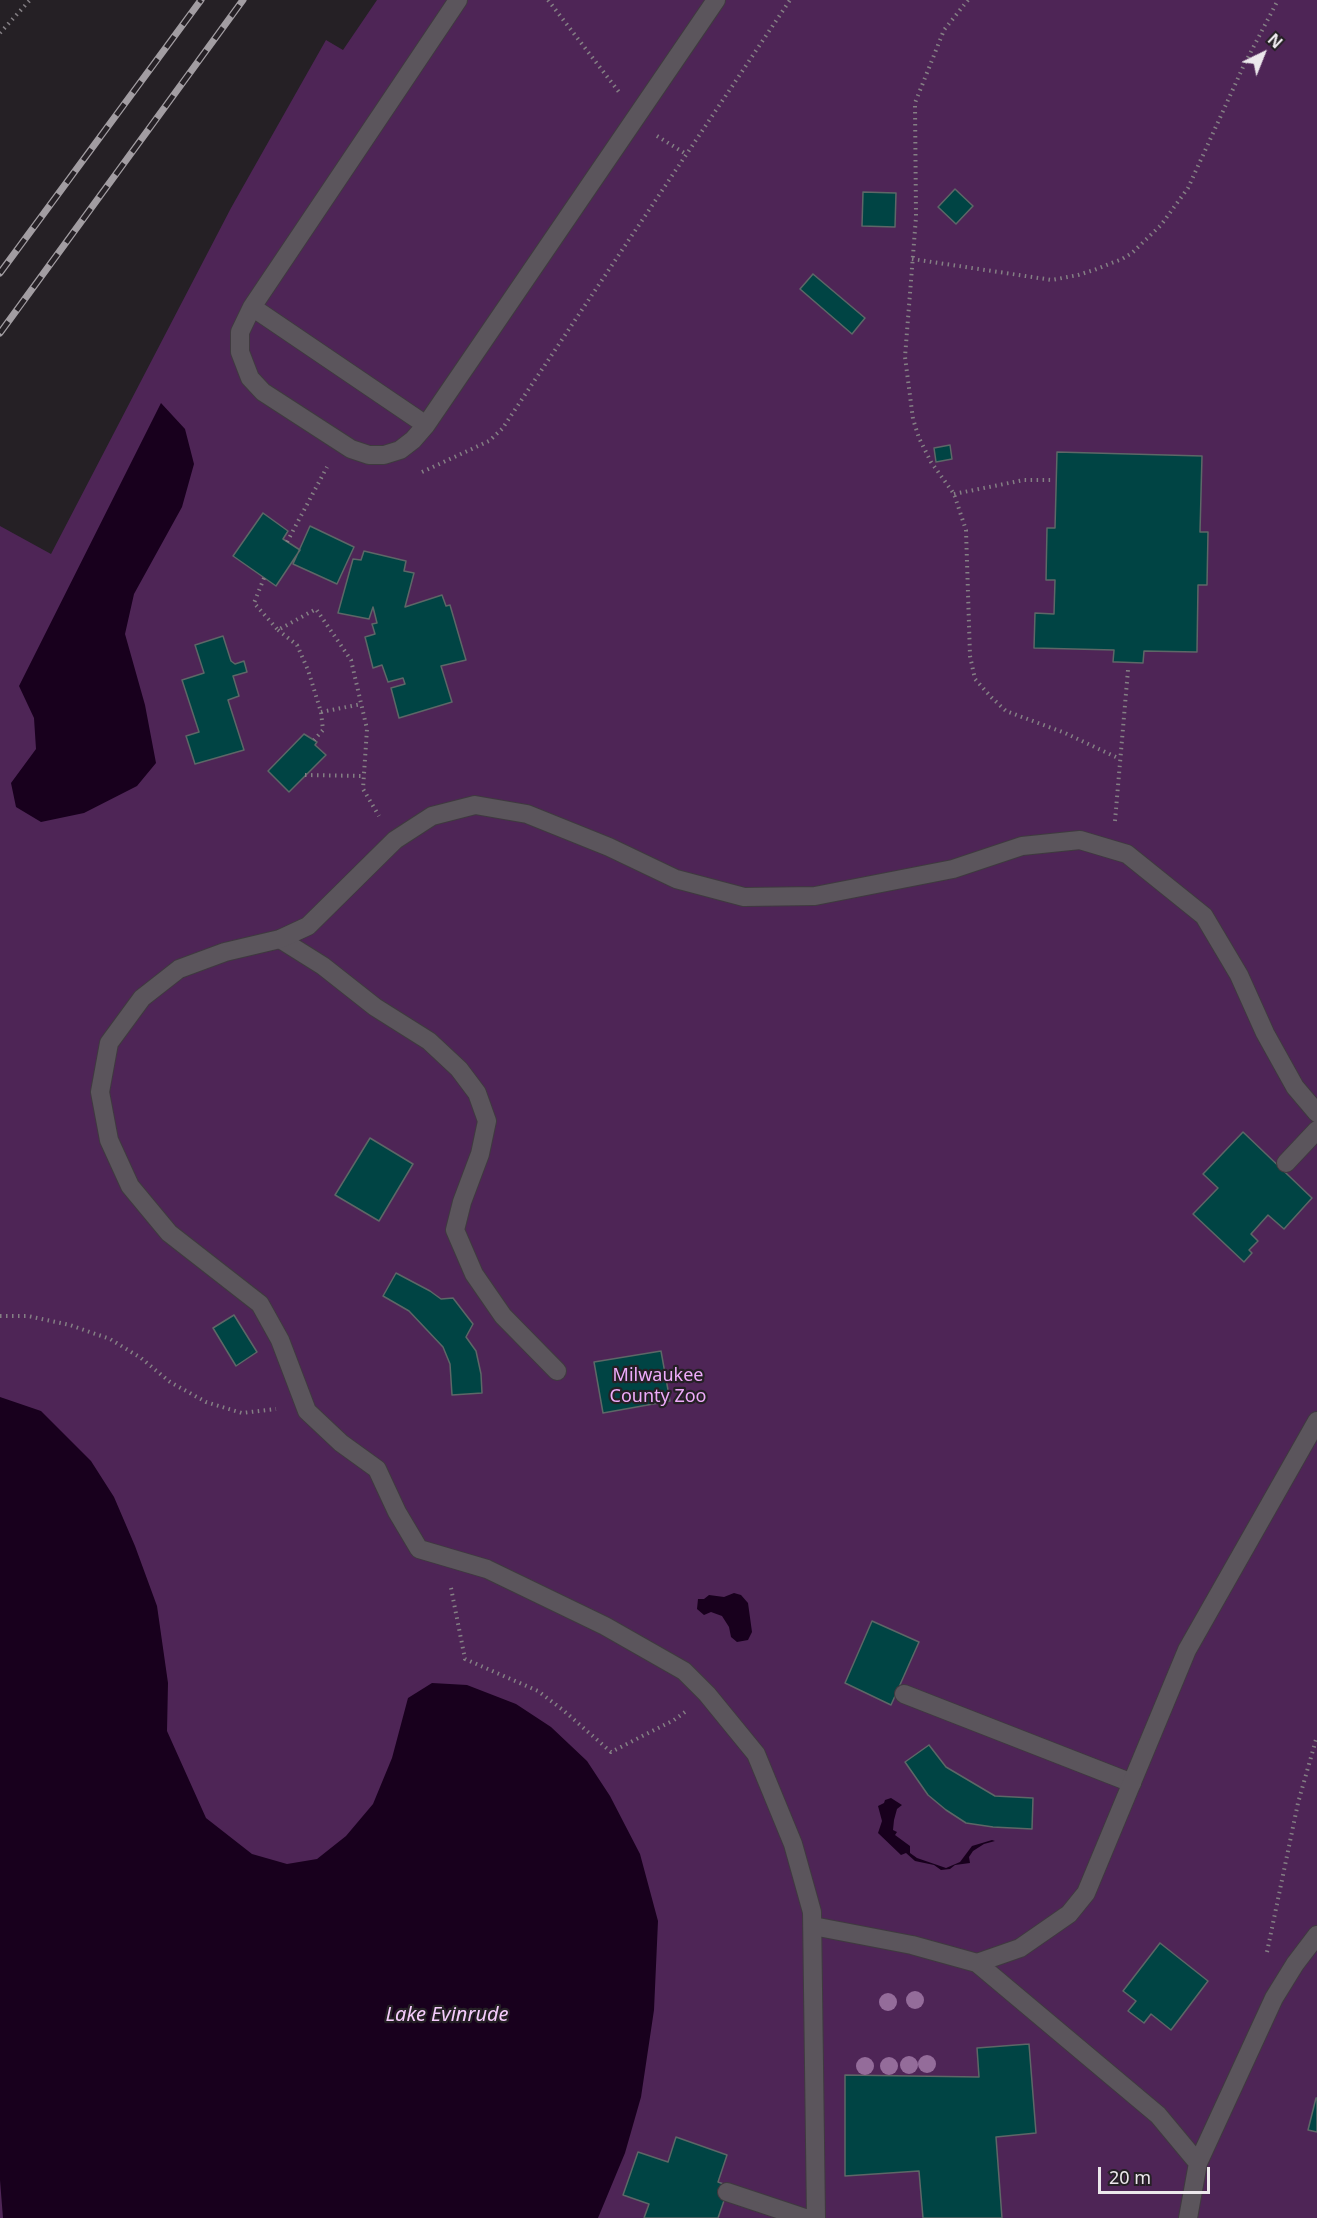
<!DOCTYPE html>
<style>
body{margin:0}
#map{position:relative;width:1317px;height:2218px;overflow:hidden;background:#252025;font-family:"Noto Sans",sans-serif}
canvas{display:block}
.north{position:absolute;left:1233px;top:24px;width:60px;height:60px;-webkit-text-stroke:4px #252025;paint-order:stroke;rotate:43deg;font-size:16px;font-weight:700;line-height:24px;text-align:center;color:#ece8ec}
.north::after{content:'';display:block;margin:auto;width:21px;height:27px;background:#ece8ec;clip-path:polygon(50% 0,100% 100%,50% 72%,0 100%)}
.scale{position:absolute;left:1098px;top:2167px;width:112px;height:27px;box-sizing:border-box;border:3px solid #ece8ec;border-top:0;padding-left:8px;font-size:18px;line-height:21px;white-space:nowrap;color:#ece8ec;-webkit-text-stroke:4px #252025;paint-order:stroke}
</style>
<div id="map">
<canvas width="1317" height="2218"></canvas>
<div class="north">N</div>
<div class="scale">20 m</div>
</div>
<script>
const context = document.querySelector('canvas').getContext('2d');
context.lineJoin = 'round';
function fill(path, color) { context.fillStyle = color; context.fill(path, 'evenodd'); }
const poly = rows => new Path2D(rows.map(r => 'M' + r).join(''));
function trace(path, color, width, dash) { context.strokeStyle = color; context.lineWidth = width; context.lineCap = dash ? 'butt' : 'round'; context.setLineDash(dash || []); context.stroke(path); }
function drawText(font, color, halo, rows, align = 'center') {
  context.font = font + ' "Noto Sans",sans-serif'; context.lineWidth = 4.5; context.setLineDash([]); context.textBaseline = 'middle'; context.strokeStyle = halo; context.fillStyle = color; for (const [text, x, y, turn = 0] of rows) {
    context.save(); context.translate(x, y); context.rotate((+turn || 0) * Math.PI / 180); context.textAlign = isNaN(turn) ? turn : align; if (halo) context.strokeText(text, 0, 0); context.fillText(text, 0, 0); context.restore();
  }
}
const green = poly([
 [377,0,1317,0,1317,2218,0,2218,0,526,51,554,231,208,326,40,343,50]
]);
const water = poly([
 [161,403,185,429,194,464,182,507,134,594,125,634,145,705,156,763,137,786,84,813,41,822,16,807,11,783,36,749,34,718,19,686],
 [0,1397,41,1411,91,1461,114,1497,135,1546,157,1606,168,1683,167,1731,206,1818,252,1854,287,1864,317,1859,346,1836,373,1804,392,1758,408,1698,432,1683,467,1685,516,1704,551,1727,587,1761,610,1796,640,1854,658,1921,654,2010,641,2097,625,2153,598,2218,3,2218,0,2180],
 [734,1593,741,1595,748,1603,752,1632,748,1640,737,1642,731,1637,729,1627,722,1616,711,1612,704,1615,697,1609,698,1599,704,1599,709,1595,724,1597],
 [891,1798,902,1805,897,1809,894,1820,893,1830,897,1832,895,1835,910,1846,910,1853,917,1858,946,1868,960,1862,972,1846,992,1840,995,1841,984,1844,973,1851,969,1857,970,1863,955,1865,950,1869,941,1870,934,1865,915,1861,906,1853,901,1855,878,1833,882,1821,878,1806,884,1803,885,1800]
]);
const building = poly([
 [955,189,973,206,956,224,938,207,955,189],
 [863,192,896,193,895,227,862,226,863,192],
 [813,274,865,318,852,334,800,289,813,274],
 [950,445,952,459,936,462,934,448,950,445],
 [1057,452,1202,456,1200,532,1208,532,1207,585,1198,585,1197,652,1144,651,1143,663,1117,662,1113,662,1114,650,1034,648,1035,613,1054,614,1055,580,1046,580,1047,528,1055,528,1057,452],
 [263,513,288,531,283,539,300,550,276,586,233,556,263,513],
 [310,526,354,547,337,584,293,564,310,526],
 [364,551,406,561,404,571,414,573,405,607,442,595,446,606,450,605,466,660,441,666,452,702,399,718,391,688,405,684,403,678,388,682,382,665,373,668,365,637,375,634,372,624,377,623,373,607,369,619,338,613,353,559,361,560,364,551],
 [223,636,231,661,235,664,244,661,247,672,233,676,239,696,228,700,244,750,195,764,186,736,199,732,182,680,204,673,195,645,223,636],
 [304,734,317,742,315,745,326,755,289,792,268,771,304,734],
 [1243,1132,1312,1198,1284,1229,1268,1215,1251,1234,1258,1241,1249,1250,1252,1253,1244,1262,1193,1214,1218,1188,1203,1174,1243,1132],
 [370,1138,413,1164,379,1221,335,1195,370,1138],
 [396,1273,430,1291,441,1299,453,1298,473,1324,466,1337,476,1351,481,1374,482,1393,452,1395,450,1364,443,1347,409,1311,383,1296,396,1273],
 [234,1315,257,1352,236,1366,213,1328,234,1315],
 [661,1351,670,1401,603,1413,594,1362,661,1351],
 [872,1621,919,1642,891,1705,845,1683,872,1621],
 [929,1745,946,1767,995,1796,1033,1798,1032,1829,993,1827,966,1823,946,1810,928,1795,905,1762,929,1745],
 [1160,1943,1208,1981,1171,2030,1151,2014,1144,2023,1128,2011,1136,2001,1123,1991,1160,1943],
 [1029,2044,1036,2133,996,2137,1002,2218,923,2218,919,2171,845,2176,845,2075,979,2077,977,2048,1029,2044],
 [1316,2098,1317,2098,1317,2132,1308,2130,1316,2098],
 [676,2137,727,2155,718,2182,729,2186,718,2218,644,2218,649,2204,623,2195,638,2152,668,2162,676,2137]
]);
const path = poly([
 [548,0,619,92],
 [968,0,944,30,915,103,916,217,905,357,913,419,919,438,931,462,954,494,966,530,970,656,975,679,992,698,1006,711,1065,733,1120,759],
 [0,33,30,0],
 [657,136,686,154],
 [912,259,1052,280,1078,275,1094,270,1122,259,1132,253,1161,225,1188,188,1244,65,1278,0],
 [422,472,489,441,502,429,790,0],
 [954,494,1024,480,1053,480],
 [287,542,327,467],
 [264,578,254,603,278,630,316,609,351,660,367,729,363,789,379,816],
 [278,630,297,645,308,670,321,712,323,730,314,740],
 [321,712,362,704],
 [305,775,364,776],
 [1115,821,1128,670],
 [0,1316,28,1316,70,1325,110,1339,141,1358,170,1382,206,1402,242,1413,276,1409],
 [451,1588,465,1659,538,1691,563,1710,611,1752,674,1720,685,1712],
 [1267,1952,1298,1803,1317,1736]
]);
const lane = poly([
 [458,0,252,307,426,425,716,0],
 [252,307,240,332,240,352,250,378,263,392,351,449,369,455,384,455,400,450,413,440,426,425],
 [280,939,323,966,375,1007,429,1041,459,1069,477,1093,487,1121,480,1154,462,1202,455,1230,474,1274,503,1316,557,1371],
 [904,1694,1132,1783]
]);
const street = poly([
 [1286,1163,1317,1130],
 [813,1926,912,1945,977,1963,1158,2115,1198,2163],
 [977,1963,1020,1948,1069,1914,1086,1893,1187,1650,1317,1421],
 [727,2192,805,2218],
 [816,2218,812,1912,793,1844,756,1754,707,1694,684,1671,605,1626,487,1569,419,1549,397,1512,377,1469,341,1443,307,1411,280,1340,260,1304,169,1233,130,1186,109,1140,100,1092,109,1043,142,998,179,969,225,952,280,939,308,926,395,840,432,816,475,805,527,814,609,847,676,879,744,897,815,896,953,869,1022,846,1080,840,1127,854,1204,916,1239,975,1265,1033,1295,1087,1317,1113],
 [1188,2218,1198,2163,1274,1998,1295,1964,1317,1935]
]);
const rail = poly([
 [0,273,201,0],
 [0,333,243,0]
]);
const trees = [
 [915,2000],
 [888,2002],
 [927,2064],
 [909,2065],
 [865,2066],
 [889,2066]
];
const parkNames = [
 ["Milwaukee",658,1376],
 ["County Zoo",658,1397]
];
const waterNames = [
 ["Lake Evinrude",447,2015]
];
fill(green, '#4e2556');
fill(water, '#18001d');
fill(building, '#044');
trace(building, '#5d6767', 1.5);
trace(lane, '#3f3a3f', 20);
trace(street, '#3f3a3f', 20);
trace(path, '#847f84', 4, [1.5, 4.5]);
trace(lane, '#5b555c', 18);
trace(street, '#5b555c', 18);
trace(rail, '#a29da2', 7);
trace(rail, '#252025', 4.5, [14]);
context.fillStyle = '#946c9a';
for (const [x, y] of trees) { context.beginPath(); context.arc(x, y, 9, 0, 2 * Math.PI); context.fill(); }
drawText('18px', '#eeabfa', '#252025', parkNames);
drawText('italic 20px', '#f6cdfd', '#252025', waterNames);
</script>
